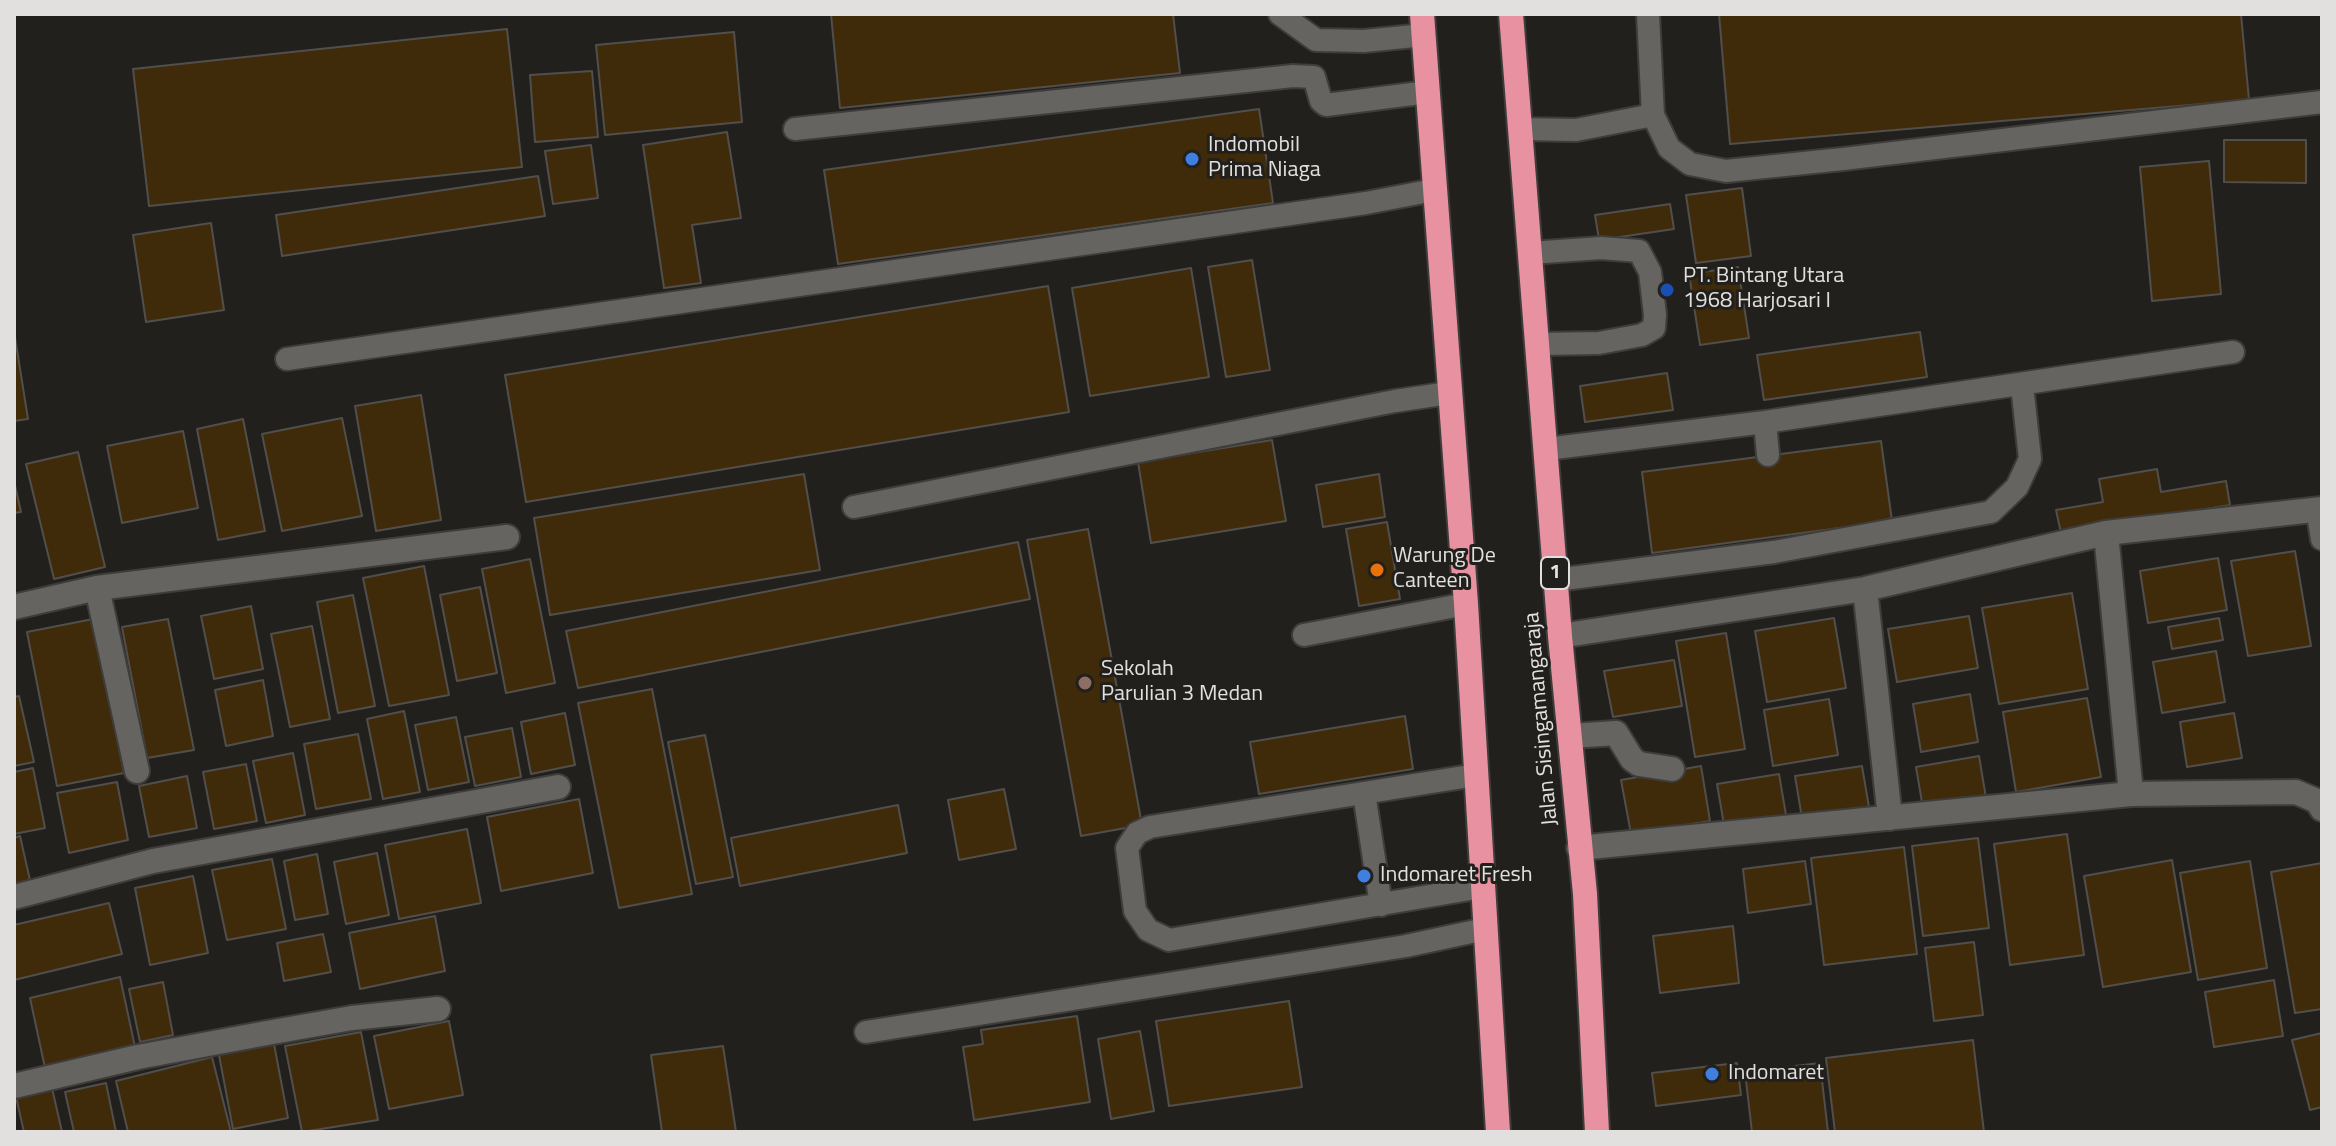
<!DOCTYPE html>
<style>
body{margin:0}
#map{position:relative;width:2336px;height:1146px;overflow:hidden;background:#22201d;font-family:"Titillium Web",sans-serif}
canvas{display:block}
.frame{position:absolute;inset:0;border:16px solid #e1e0de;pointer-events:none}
</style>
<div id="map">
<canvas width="2336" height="1146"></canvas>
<div class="frame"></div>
</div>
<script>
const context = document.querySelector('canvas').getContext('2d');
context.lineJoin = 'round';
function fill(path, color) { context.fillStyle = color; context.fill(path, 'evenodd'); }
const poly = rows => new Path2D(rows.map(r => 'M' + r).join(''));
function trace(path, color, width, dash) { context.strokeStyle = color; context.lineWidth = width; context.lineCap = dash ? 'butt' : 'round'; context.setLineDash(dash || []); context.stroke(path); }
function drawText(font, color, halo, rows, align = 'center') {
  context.font = font + ' "Titillium Web",sans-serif'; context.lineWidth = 6; context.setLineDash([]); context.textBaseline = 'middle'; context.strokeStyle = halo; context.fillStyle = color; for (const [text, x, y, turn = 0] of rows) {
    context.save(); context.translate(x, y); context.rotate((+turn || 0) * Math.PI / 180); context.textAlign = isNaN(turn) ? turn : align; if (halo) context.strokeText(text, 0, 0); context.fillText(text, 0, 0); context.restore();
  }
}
const building = poly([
 [831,14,1173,14,1180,73,840,108,831,14],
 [1719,14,2241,14,2249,100,1730,144,1719,14],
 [507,29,522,167,149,206,133,69,507,29],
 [734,32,742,122,605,135,596,45,734,32],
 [592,71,598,137,535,142,530,75,592,71],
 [1259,109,1273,203,838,264,824,170,1259,109],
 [727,132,741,218,692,225,701,283,664,288,643,145,727,132],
 [2224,140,2306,140,2306,183,2224,182,2224,140],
 [591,145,598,198,553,204,545,151,591,145],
 [2209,161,2221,294,2152,301,2140,167,2209,161],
 [538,176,545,216,282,256,276,215,538,176],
 [1742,188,1751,256,1696,263,1686,195,1742,188],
 [1670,204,1674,229,1599,240,1595,215,1670,204],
 [211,223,224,310,146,322,133,235,211,223],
 [1252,260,1270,370,1226,377,1208,267,1252,260],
 [1738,267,1749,338,1700,345,1689,274,1738,267],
 [1191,268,1209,377,1090,396,1072,288,1191,268],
 [1048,286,1069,412,526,502,505,375,1048,286],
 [14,331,28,419,14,421,14,331],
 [1920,332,1927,377,1764,400,1757,355,1920,332],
 [1667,373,1673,410,1585,422,1580,386,1667,373],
 [421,395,441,520,376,531,355,406,421,395],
 [342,418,362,516,282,531,262,434,342,418],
 [243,419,265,531,218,540,197,429,243,419],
 [183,431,198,508,122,523,107,446,183,431],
 [1272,440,1286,521,1151,543,1138,462,1272,440],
 [1881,441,1892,521,1652,553,1642,472,1881,441],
 [78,452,105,567,54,579,26,464,78,452],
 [2157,469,2161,492,2226,481,2230,505,2061,533,2056,510,2103,502,2099,479,2157,469],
 [804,474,820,570,550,615,534,518,804,474],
 [1379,474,1385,517,1323,527,1316,485,1379,474],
 [14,481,21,512,14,513,14,481],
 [1387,522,1400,599,1359,606,1346,529,1387,522],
 [1088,529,1142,825,1081,836,1027,540,1088,529],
 [1018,542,1030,599,578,688,566,631,1018,542],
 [2295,551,2311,646,2248,656,2231,561,2295,551],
 [2218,558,2227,610,2148,623,2140,571,2218,558],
 [530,559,555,683,506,693,482,569,530,559],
 [424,566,449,695,389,706,363,578,424,566],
 [480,587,497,673,457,681,440,595,480,587],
 [2072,593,2088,689,1999,704,1982,608,2072,593],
 [353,595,375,706,338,713,317,602,353,595],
 [251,606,263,669,214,679,201,616,251,606],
 [1969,616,1978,668,1897,682,1888,629,1969,616],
 [1834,618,1846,688,1767,702,1755,631,1834,618],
 [2219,618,2223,640,2172,649,2168,627,2219,618],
 [93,619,124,773,57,786,27,632,93,619],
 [168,619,194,750,147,758,122,627,168,619],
 [312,626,330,719,290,727,271,634,312,626],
 [1726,633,1745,749,1695,757,1676,641,1726,633],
 [2216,651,2225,702,2162,713,2153,662,2216,651],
 [1674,660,1682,706,1613,717,1604,671,1674,660],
 [263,680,273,736,226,746,215,690,263,680],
 [652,689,692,894,619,908,578,703,652,689],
 [1970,694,1978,742,1921,752,1913,704,1970,694],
 [19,696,34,762,14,766,14,697,19,696],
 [2087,698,2101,777,2016,792,2003,712,2087,698],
 [1829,699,1838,755,1773,766,1764,710,1829,699],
 [404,711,420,792,383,799,367,719,404,711],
 [565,713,575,765,531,774,521,722,565,713],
 [2234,713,2242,758,2187,767,2180,722,2234,713],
 [1405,716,1413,769,1259,794,1250,742,1405,716],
 [456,717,469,782,428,790,415,725,456,717],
 [512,728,521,777,475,786,465,737,512,728],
 [358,734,371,799,316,809,304,744,358,734],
 [705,735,733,877,696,884,668,742,705,735],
 [293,753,305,815,266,823,253,761,293,753],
 [1979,756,1987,804,1924,814,1916,767,1979,756],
 [246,764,257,821,214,829,203,772,246,764],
 [1701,766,1710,821,1631,834,1621,780,1701,766],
 [1862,766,1870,813,1803,824,1795,776,1862,766],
 [33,768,45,828,14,834,14,772,33,768],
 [1779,774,1786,815,1724,825,1717,784,1779,774],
 [187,776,197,828,149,837,139,786,187,776],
 [117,782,128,840,69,853,57,793,117,782],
 [1004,789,1016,849,959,860,948,800,1004,789],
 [579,799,593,873,501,891,487,817,579,799],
 [898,805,907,853,740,886,731,838,898,805],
 [467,829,481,903,399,919,385,845,467,829],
 [2067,834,2084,955,2010,965,1994,844,2067,834],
 [20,836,32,889,14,893,14,838,20,836],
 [1978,838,1989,928,1923,936,1912,846,1978,838],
 [1904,847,1917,954,1824,965,1811,858,1904,847],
 [377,853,389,915,346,924,334,862,377,853],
 [317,854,328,914,295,920,284,861,317,854],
 [272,859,286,929,227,940,212,870,272,859],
 [2172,860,2191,972,2103,987,2084,876,2172,860],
 [1805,861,1811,904,1748,913,1743,869,1805,861],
 [2250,861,2267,968,2198,980,2180,873,2250,861],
 [2322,863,2322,1009,2295,1013,2271,872,2322,863],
 [193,876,208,953,150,965,135,888,193,876],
 [109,903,122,954,14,980,14,925,109,903],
 [435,916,445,971,360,989,349,933,435,916],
 [1733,926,1739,983,1660,993,1653,936,1733,926],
 [323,934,331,972,284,981,277,943,323,934],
 [1974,942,1983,1015,1934,1021,1925,948,1974,942],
 [120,977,135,1047,45,1068,30,998,120,977],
 [2274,980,2283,1036,2214,1047,2205,992,2274,980],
 [163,982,173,1035,140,1042,129,989,163,982],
 [1289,1001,1302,1087,1169,1106,1156,1021,1289,1001],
 [1077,1016,1090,1102,974,1120,963,1047,983,1044,981,1030,1077,1016],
 [449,1021,463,1095,389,1109,374,1036,449,1021],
 [1140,1031,1154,1111,1111,1119,1098,1039,1140,1031],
 [361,1032,378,1120,302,1132,285,1046,361,1032],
 [2322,1033,2322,1107,2310,1110,2292,1040,2322,1033],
 [1973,1040,1984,1132,1835,1132,1826,1058,1973,1040],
 [274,1044,288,1118,233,1129,219,1055,274,1044],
 [723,1046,736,1132,662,1132,651,1055,723,1046],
 [212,1057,231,1132,128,1132,116,1081,212,1057],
 [1737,1063,1741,1095,1656,1106,1652,1073,1737,1063],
 [1820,1063,1828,1132,1752,1132,1745,1072,1820,1063],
 [106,1083,116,1132,74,1132,65,1092,106,1083],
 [52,1088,62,1132,24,1132,16,1097,52,1088]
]);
const lane = poly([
 [1280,14,1316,40,1364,41,1424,35],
 [1648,14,1653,115,1669,148,1690,164,1726,171,1843,159,2322,102],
 [795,129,1293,76,1314,77,1321,101,1326,105,1428,92],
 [1520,129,1576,130,1653,115],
 [1530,253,1601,248,1639,251,1650,272,1655,315,1654,328,1642,335,1599,343,1538,344],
 [287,359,1366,203,1434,190],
 [1765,422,1768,455],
 [1546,449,1765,422,2233,352],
 [854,507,1395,401,1449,393],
 [2317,509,2322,539],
 [1556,580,1774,552,1991,512,2017,487,2030,459,2022,385],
 [1304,635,1466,604],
 [1476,775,1150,827,1137,833,1127,848,1135,911,1148,930,1169,940,1482,887],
 [1364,793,1381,905],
 [866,1032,1406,946,1485,929]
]);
const street = poly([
 [2106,533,2131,794],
 [97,588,137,771],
 [1865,589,1890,818],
 [14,607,97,588,507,537],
 [1560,636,1865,589,2106,533,2322,509],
 [1571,736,1616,733,1632,759,1639,764,1672,769],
 [1579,848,2131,794,2296,792,2317,801,2322,809],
 [14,897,153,861,558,787],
 [14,1086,138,1057,267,1033,352,1018,438,1009]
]);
const highway = poly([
 [1422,14,1466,604,1498,1132],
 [1511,14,1560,636,1585,894,1597,1132]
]);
const markers = [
 [1192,159,8,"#3f7fe0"],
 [1667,290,8,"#1a4fb4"],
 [1377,570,8,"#e8710a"],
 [1085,683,8,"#8d6e63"],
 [1364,876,8,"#3f7fe0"],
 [1712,1074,8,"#3f7fe0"]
];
const shields = [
 [1555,573,28]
];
const shieldNames = [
 ["1",1555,573]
];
const poiNames = [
 ["Indomobil",1208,146],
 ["Prima Niaga",1208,171],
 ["PT. Bintang Utara",1683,277],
 ["1968 Harjosari I",1683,302],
 ["Warung De",1393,557],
 ["Canteen",1393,582],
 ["Sekolah",1101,670],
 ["Parulian 3 Medan",1101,695],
 ["Indomaret Fresh",1380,876],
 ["Indomaret",1728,1074]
];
const streetNames = [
 ["Jalan Sisingamangaraja",1542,719,-95]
];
fill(building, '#3f2b0a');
trace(building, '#514e4b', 2);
trace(lane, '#3f3d3b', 26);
trace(street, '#3f3d3b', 28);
trace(highway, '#3f3d3b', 28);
trace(lane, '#666460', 22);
trace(street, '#666460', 24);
trace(highway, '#e891a1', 24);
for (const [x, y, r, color] of markers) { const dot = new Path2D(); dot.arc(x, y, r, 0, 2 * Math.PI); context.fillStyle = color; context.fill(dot); trace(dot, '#22201d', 3); }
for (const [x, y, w] of shields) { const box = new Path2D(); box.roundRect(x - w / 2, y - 16, w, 32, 6); context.fillStyle = '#22201d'; context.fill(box); trace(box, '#e1e0de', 2); }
drawText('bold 20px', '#e1e0de', null, shieldNames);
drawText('22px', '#e1e0de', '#22201d', poiNames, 'left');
drawText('22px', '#e1e0de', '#22201d', streetNames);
</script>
